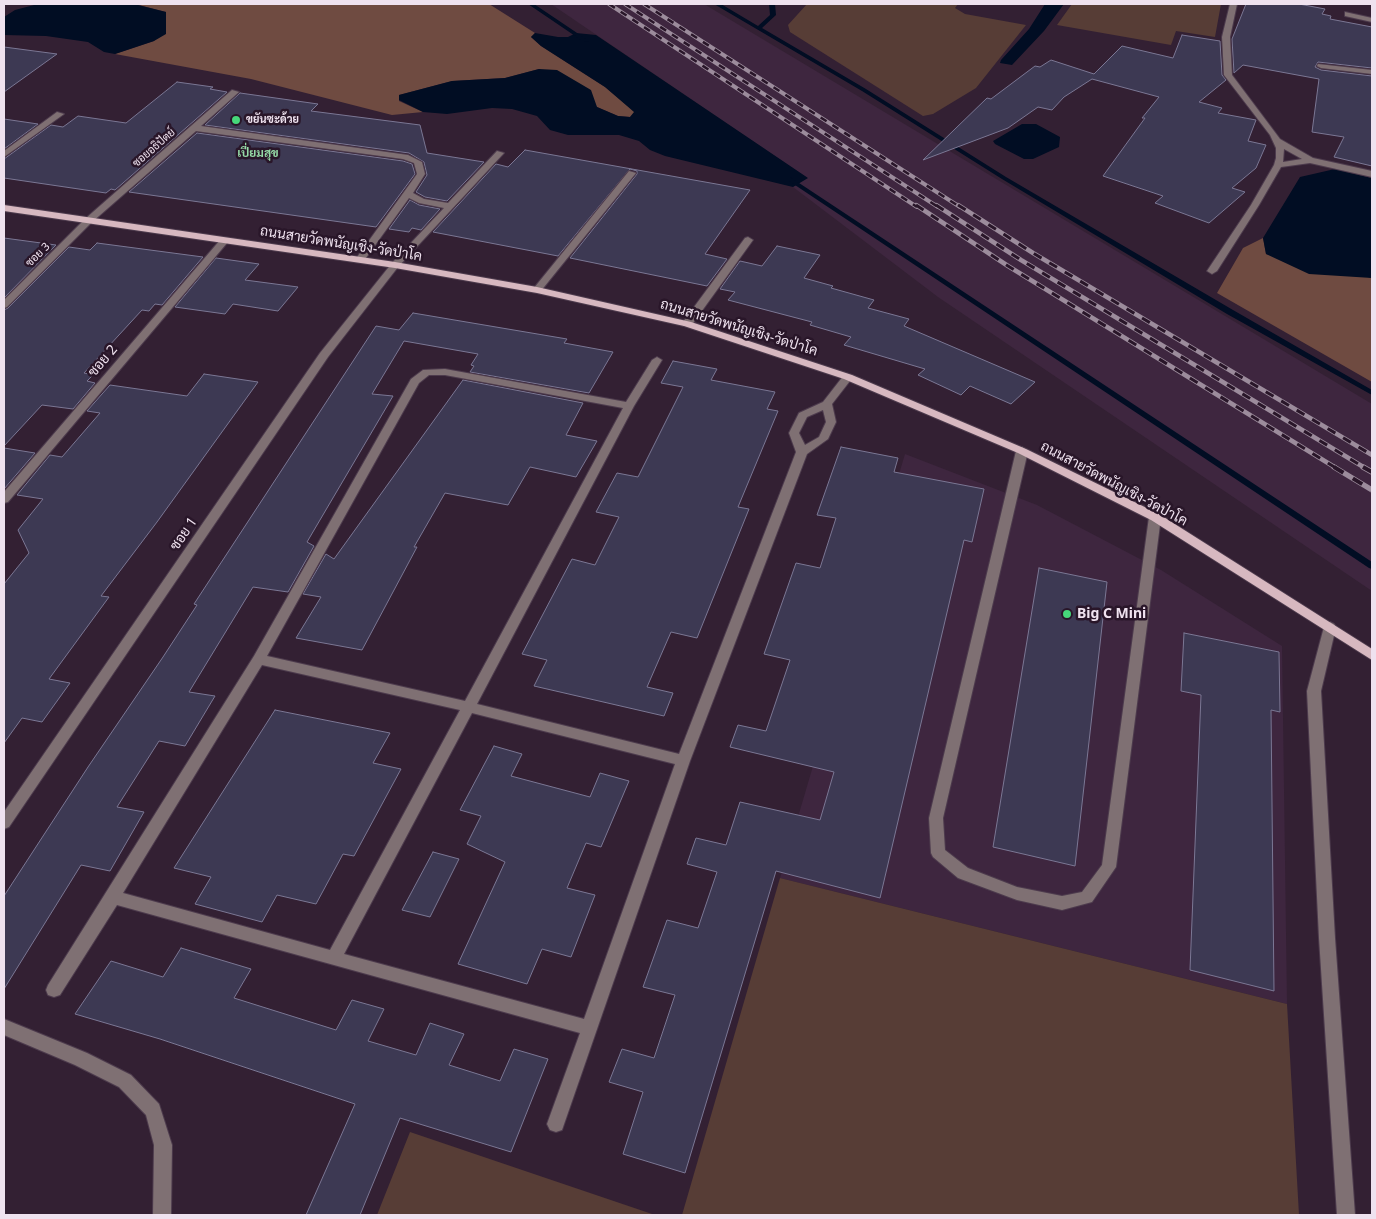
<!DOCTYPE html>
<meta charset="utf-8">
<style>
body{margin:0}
#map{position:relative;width:1376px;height:1219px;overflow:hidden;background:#332033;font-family:"Noto Sans",sans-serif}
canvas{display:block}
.frame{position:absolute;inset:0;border:5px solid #efe2ef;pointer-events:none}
</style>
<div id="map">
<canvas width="1376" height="1219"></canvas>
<div class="frame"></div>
</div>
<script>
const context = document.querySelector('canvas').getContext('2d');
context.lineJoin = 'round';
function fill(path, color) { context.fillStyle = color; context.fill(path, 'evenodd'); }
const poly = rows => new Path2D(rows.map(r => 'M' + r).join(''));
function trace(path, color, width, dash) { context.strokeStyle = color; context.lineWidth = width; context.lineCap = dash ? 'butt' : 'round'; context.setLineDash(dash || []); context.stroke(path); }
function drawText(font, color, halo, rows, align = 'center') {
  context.font = font + ' "Noto Sans",Sarabun,sans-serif'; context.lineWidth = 5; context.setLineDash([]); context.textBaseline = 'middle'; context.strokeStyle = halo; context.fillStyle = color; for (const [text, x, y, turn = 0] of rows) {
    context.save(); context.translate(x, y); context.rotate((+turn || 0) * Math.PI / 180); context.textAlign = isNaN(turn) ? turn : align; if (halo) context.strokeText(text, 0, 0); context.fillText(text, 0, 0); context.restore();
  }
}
const built = poly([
 [551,4,704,4,1372,404,1372,591,938,297,793,187,807,178],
 [905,454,1037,505,1161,570,1282,646,1287,1004,780,878]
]);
const green = poly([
 [807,4,958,4,955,8,965,14,1026,25,976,88,933,114,923,116,790,32,788,25],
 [1072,4,1221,4,1215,37,1176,31,1171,45,1057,25],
 [780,878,1287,1004,1299,1215,682,1215],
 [410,1132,655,1215,377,1215]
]);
const forest = poly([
 [135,4,489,4,535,33,531,37,541,46,605,87,635,112,630,117,618,116,597,107,539,69,505,78,452,81,399,95,399,101,423,112,392,115,251,79,115,54,154,41,166,12],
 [1263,238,1266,254,1372,278,1372,382,1217,293,1243,248]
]);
const water = poly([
 [38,4,134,4,166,12,166,34,154,41,115,54,104,52,88,42,46,36,4,35,4,17,15,10],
 [1045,4,1064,4,1044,31,1012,65,1000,63,1001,60,1029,29],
 [535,33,558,37,568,37,576,33,596,35,808,178,793,187,665,156,650,150,639,141,619,135,568,135,550,130,537,116,512,109,492,108,447,114,423,112,399,100,399,95,452,81,505,78,539,69,557,70,591,90,597,107,618,116,630,117,634,112,605,87,541,46,531,37],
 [1022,124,1036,124,1060,137,1059,147,1033,159,1024,159,995,144,993,141],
 [1335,169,1372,178,1372,278,1309,274,1266,254,1263,238,1300,177]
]);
const stream = poly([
 [528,4,534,4,589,41,584,42,528,4],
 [714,4,721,4,758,26,770,15,769,4,775,4,776,15,762,28,866,89,1006,177,1233,310,1372,390,1372,395,1227,314,1002,179,862,91,714,4],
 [786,177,790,177,1372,562,1372,569,1369,568,786,179,786,177]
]);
const building = poly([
 [1246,4,1299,4,1325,9,1322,14,1331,16,1330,19,1372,27,1372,68,1318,62,1315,67,1321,70,1372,76,1372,166,1334,157,1344,137,1312,132,1319,79,1243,65,1234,73,1232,39,1246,4],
 [1182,35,1220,41,1222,75,1226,80,1199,102,1222,108,1218,113,1256,120,1248,141,1266,145,1256,168,1232,188,1245,192,1209,223,1155,203,1163,196,1103,176,1145,118,1142,118,1159,97,1092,79,1064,97,1052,110,1038,107,1008,128,923,160,987,98,991,99,1035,66,1040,67,1051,60,1094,74,1122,46,1173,58,1182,35],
 [4,47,57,54,4,92,4,47],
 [177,82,213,87,210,89,227,92,115,190,111,189,106,193,4,178,4,159,51,125,63,127,78,116,126,123,177,82],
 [240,93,318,104,311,111,420,125,427,153,484,162,447,201,425,197,416,192,427,175,424,162,409,153,205,125,240,93],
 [4,119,38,124,4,149,4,119],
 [197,133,403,161,412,164,415,174,376,227,129,192,197,133],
 [525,150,750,190,705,254,727,259,707,286,570,258,637,174,637,171,630,169,558,256,433,232,496,164,508,167,525,150],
 [410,200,419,205,440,209,421,230,412,228,409,232,389,229,410,200],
 [4,238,56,245,4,298,4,238],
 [97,243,203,257,162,305,155,304,149,311,142,310,84,373,93,375,87,381,95,383,73,409,42,405,4,446,4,310,8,308,69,247,90,250,97,243],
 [777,246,820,255,804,278,833,286,831,288,874,300,868,308,909,319,904,326,1035,382,1011,404,970,386,961,395,918,375,925,369,844,345,851,337,810,325,812,322,728,300,735,292,720,289,740,261,762,266,777,246],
 [216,258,259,264,245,280,298,287,278,311,233,304,225,314,175,307,216,258],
 [413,313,567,339,564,343,613,352,589,393,470,372,474,366,471,365,478,354,404,341,372,394,393,396,307,542,314,546,288,592,253,587,189,692,215,696,185,746,159,741,117,807,144,812,110,871,81,865,4,989,4,896,88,767,163,657,197,605,194,604,376,326,399,330,413,313],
 [673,361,717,369,711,380,775,392,767,409,778,411,738,507,749,509,697,638,671,632,647,687,673,693,664,716,534,686,547,660,522,654,572,559,595,565,619,517,596,512,617,473,638,477,683,387,661,383,673,361],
 [204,374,258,382,157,522,101,596,109,597,49,679,70,683,42,722,22,718,4,743,4,584,29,553,18,530,43,499,17,495,50,455,62,457,100,413,87,411,110,385,187,396,204,374],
 [463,380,583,403,566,435,597,441,576,477,530,467,508,505,445,493,414,547,417,547,362,650,296,638,321,597,303,594,326,554,334,559,463,380],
 [841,447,898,458,894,472,984,489,972,542,964,540,880,898,776,871,685,1173,623,1154,643,1092,609,1082,622,1049,654,1058,675,995,643,987,667,920,698,928,717,872,687,864,696,838,726,845,740,802,820,820,834,772,730,747,738,725,766,731,790,660,764,654,796,563,820,568,836,518,817,515,841,447],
 [4,448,35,453,4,489,4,448],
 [1039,568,1107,582,1075,866,993,847,1039,568],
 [1184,633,1279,652,1280,712,1271,710,1274,991,1190,970,1201,695,1181,691,1184,633],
 [275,710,390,733,373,763,401,769,354,856,343,854,316,904,277,895,262,922,195,904,211,877,174,868,275,710],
 [494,746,522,754,511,776,590,797,600,773,629,781,601,847,586,843,567,888,595,895,571,957,542,949,527,984,458,964,505,862,467,844,481,816,460,810,494,746],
 [433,852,459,859,430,917,402,910,433,852],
 [181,948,251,969,234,998,336,1030,352,1000,384,1009,368,1041,416,1055,430,1023,464,1034,449,1065,500,1081,514,1049,548,1059,511,1152,400,1118,360,1215,306,1215,355,1104,160,1039,75,1014,111,961,163,977,181,948]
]);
const minor = poly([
 [1230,4,1237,4,1230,37,1232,75,1280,139,1313,158,1372,171,1372,177,1310,163,1281,167,1259,205,1217,271,1212,274,1207,271,1251,205,1274,165,1276,158,1276,148,1270,135,1224,75,1222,37,1230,4],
 [1284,149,1302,159,1283,162,1284,149],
 [1345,12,1372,18,1372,22,1345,16,1345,12],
 [1318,64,1372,70,1372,74,1321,68,1317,66,1318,64],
 [232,90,239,92,201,126,408,155,422,162,425,174,413,193,424,199,448,203,497,151,504,153,398,267,328,357,9,827,4,829,4,812,320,353,392,263,444,208,419,203,409,198,363,262,357,262,355,260,417,174,414,163,403,159,196,131,91,223,7,307,4,308,4,300,85,219,232,90],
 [57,112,64,114,4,157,4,151,57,112],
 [629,171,636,173,540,292,534,292,534,288,629,171],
 [748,237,753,240,691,326,683,326,683,322,745,238,748,237],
 [224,238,227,239,227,243,8,502,4,503,4,492,221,239,224,238],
 [657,357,662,360,634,406,477,704,679,754,796,452,789,433,799,413,823,402,844,375,852,375,853,377,832,404,836,422,828,439,807,454,690,761,562,1130,556,1132,550,1130,547,1124,580,1033,117,905,60,995,54,997,48,995,46,990,48,985,254,656,411,379,423,370,445,369,626,402,652,360,657,357],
 [429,375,445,375,623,408,465,701,267,656,419,383,429,375],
 [823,410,826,422,819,437,805,445,799,433,807,417,823,410],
 [262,665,460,710,330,950,123,893,262,665],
 [472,713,675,764,584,1019,344,954,472,713],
 [1022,447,1028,451,943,818,945,850,968,868,1017,887,1062,896,1082,892,1102,865,1149,517,1155,513,1161,517,1116,867,1092,902,1062,910,1017,900,958,878,933,857,931,853,929,818,1016,451,1022,447],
 [1330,622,1334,624,1336,627,1321,691,1335,938,1355,1215,1337,1215,1319,938,1307,691,1324,627,1326,624,1330,622],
 [4,1019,87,1053,131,1075,159,1104,172,1145,171,1215,153,1215,154,1145,146,1115,119,1087,75,1065,4,1035,4,1019]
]);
const major = poly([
 [4,205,395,262,537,287,691,322,852,375,1026,449,1159,514,1372,649,1372,660,1151,520,1018,453,844,379,684,326,537,293,395,268,4,211,4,205]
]);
const railFar2 = poly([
 [609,4,917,207],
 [625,4,938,207],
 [644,4,960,207]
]);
const railFar1 = poly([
 [916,205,1008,266,1336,468],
 [936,205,1021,260,1365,468],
 [958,205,1033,253,1372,455]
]);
const rail = poly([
 [1334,467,1372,490],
 [1363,467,1372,472]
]);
const markers = [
 [236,120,5,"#46d77a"],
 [1067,614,5,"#46d77a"]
];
const farPoinames = [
 ["ขยันซะด้วย",246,120]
];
const farStreetnames = [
 ["ซอยอธิปัตย์",154,148,-41],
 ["ซอย 3",38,255,-45]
];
const farNeighbourhoodnames = [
 ["เปี่ยมสุข",258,154]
];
const streetNames = [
 ["ถนนสายวัดพนัญเชิง-วัดป่าโค",341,244,9],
 ["ถนนสายวัดพนัญเชิง-วัดป่าโค",739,328,17],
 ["ซอย 2",103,361,-50],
 ["ถนนสายวัดพนัญเชิง-วัดป่าโค",1114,484,28],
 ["ซอย 1",184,534,-56]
];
const poiNames = [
 ["Big C Mini",1077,614]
];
fill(built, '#3e263f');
fill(green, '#573d36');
fill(forest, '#6f4b41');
fill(water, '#010d23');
fill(stream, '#010d23');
fill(building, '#3d3953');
trace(building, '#7b7794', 1);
trace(minor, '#4d3b4d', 2);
trace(major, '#4d3b4d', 2);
fill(minor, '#7f7073');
fill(major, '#d7b8c0');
trace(railFar2, '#9c8c9c', 4);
trace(railFar1, '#9c8c9c', 4.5);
trace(rail, '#9c8c9c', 5.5);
trace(railFar2, '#291629', 2.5, [7]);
trace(railFar1, '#291629', 3, [9]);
trace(rail, '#291629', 4, [11]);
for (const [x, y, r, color] of markers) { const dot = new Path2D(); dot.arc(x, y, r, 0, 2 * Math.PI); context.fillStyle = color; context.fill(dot); trace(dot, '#291629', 2); }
drawText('bold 11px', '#efe2ef', '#291629', farPoinames, 'left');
drawText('11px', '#efe2ef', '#291629', farStreetnames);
drawText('bold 12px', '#95daa6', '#291629', farNeighbourhoodnames);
drawText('14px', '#efe2ef', '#291629', streetNames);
drawText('bold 14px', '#efe2ef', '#291629', poiNames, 'left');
</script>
